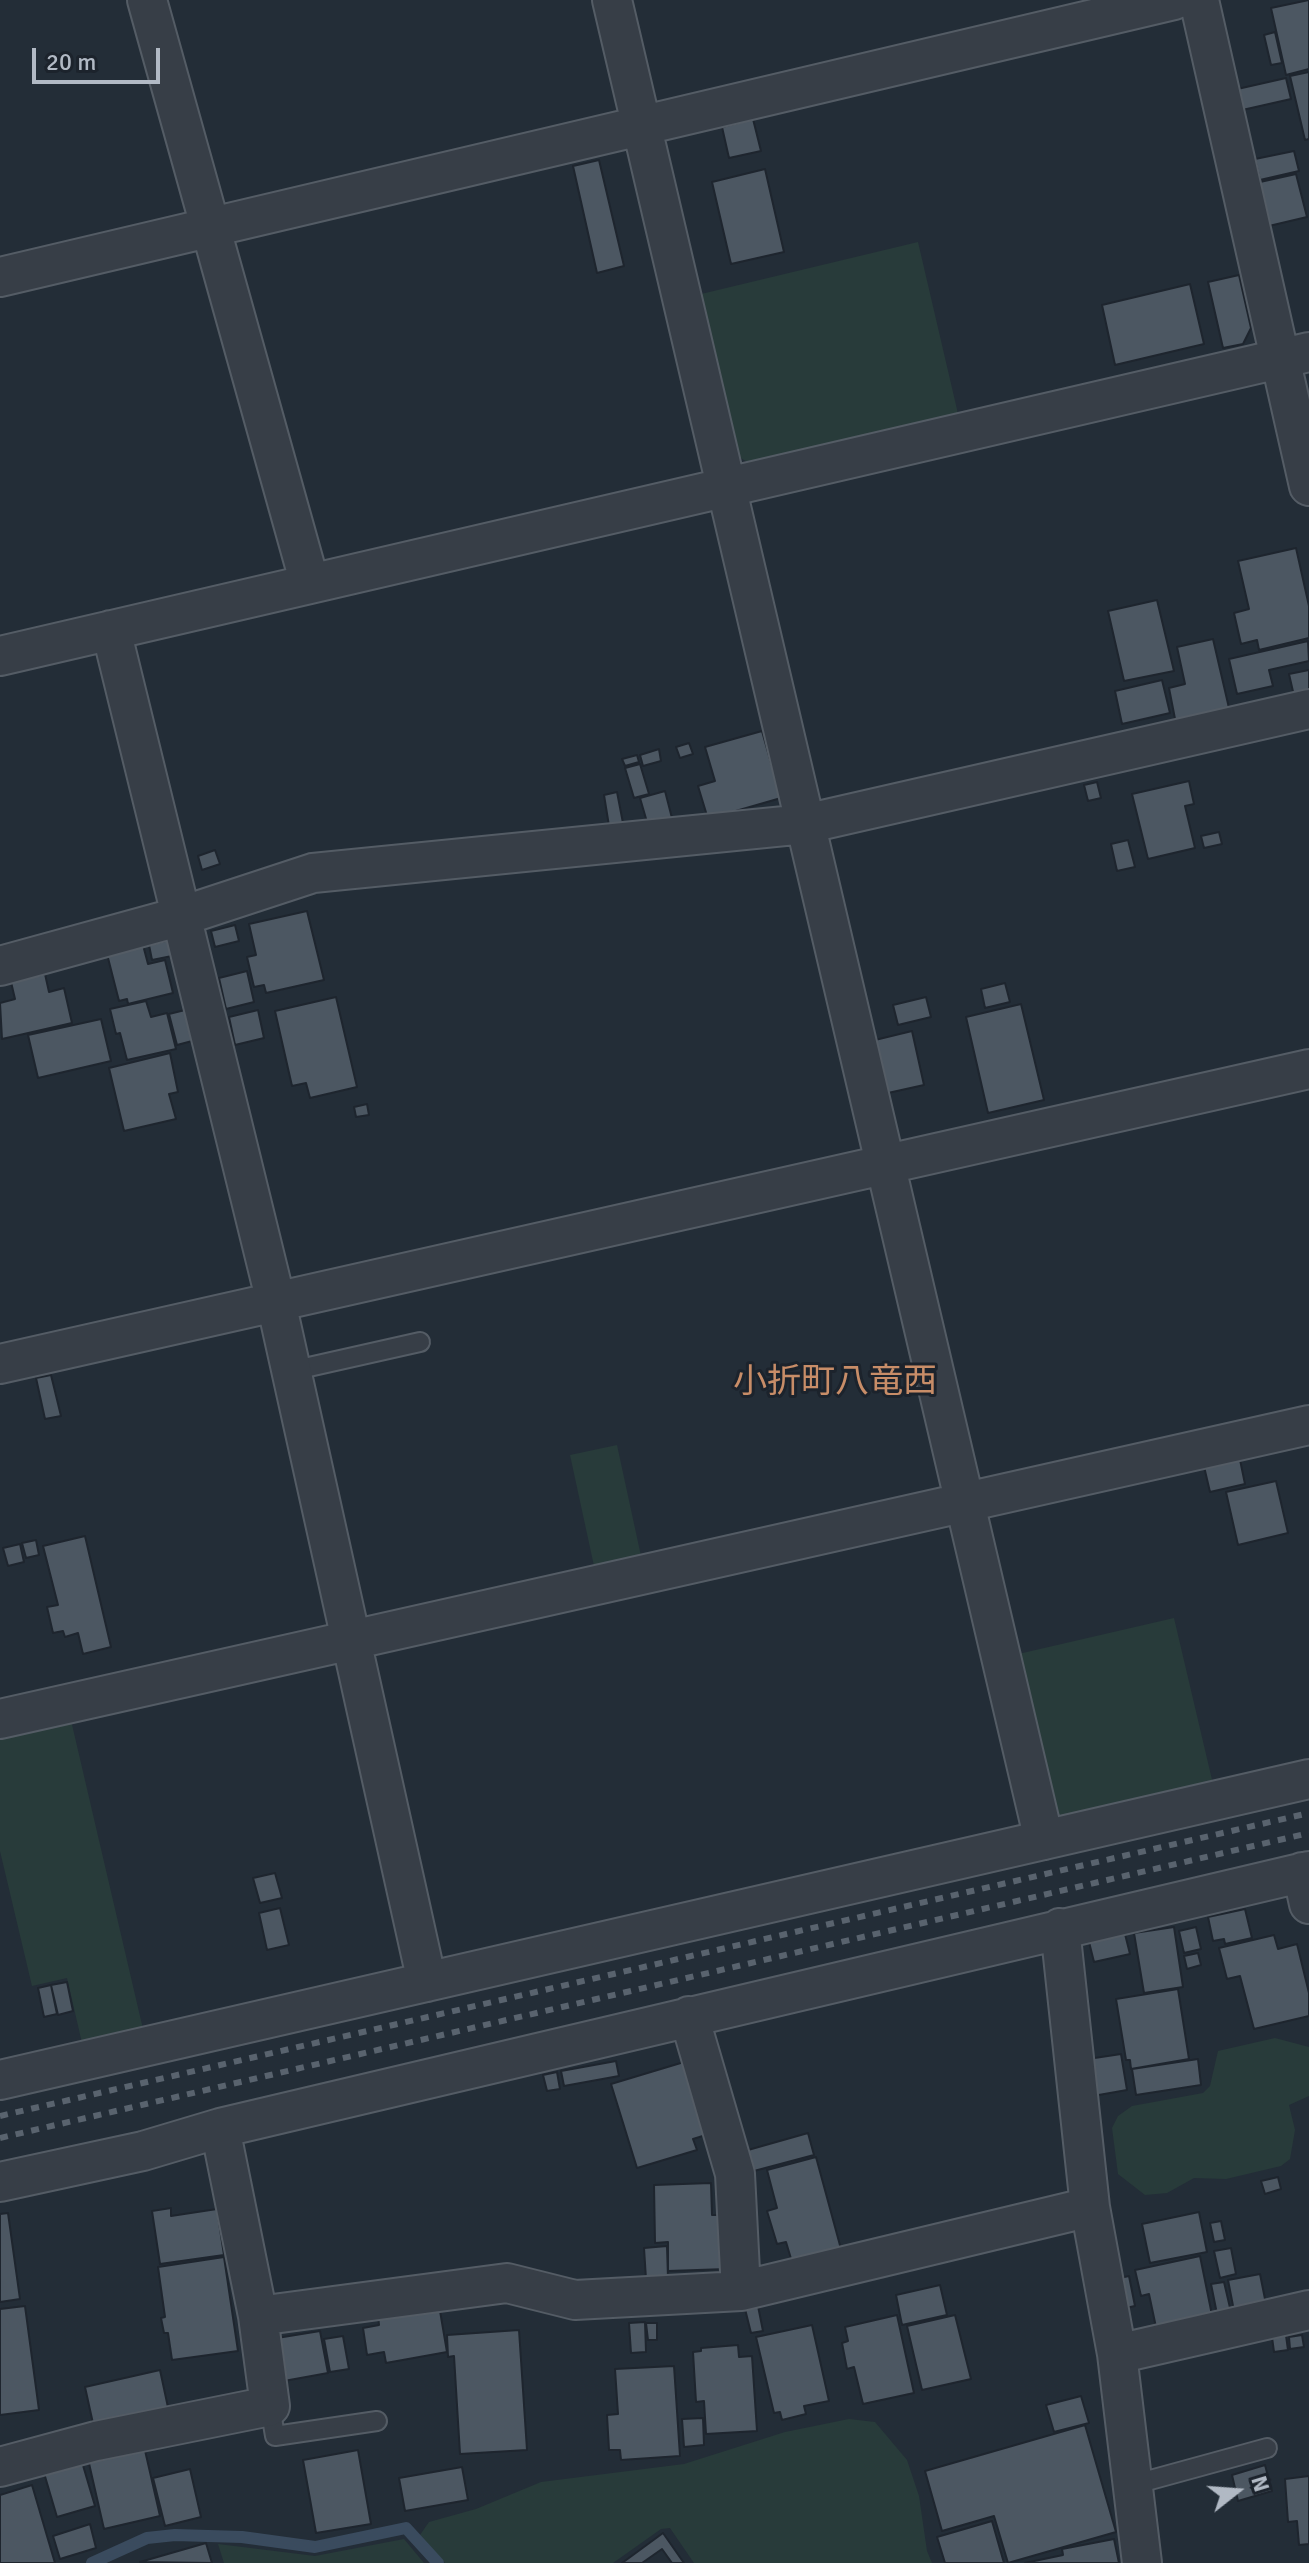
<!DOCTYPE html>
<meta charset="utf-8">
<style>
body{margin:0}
#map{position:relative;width:1309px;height:2563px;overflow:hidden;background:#232d37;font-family:Signika,sans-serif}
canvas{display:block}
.north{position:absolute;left:1197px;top:2451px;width:80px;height:80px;-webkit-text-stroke:6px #1c232c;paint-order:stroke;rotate:73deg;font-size:22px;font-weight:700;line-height:32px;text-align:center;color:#b1b9c4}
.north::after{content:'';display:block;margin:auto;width:28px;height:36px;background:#b1b9c4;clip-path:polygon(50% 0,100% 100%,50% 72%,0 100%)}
.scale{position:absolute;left:32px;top:48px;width:128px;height:36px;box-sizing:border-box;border:4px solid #b1b9c4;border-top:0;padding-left:10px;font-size:24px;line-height:28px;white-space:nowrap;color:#b1b9c4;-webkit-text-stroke:6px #1c232c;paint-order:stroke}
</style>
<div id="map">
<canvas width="1309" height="2563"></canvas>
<div class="north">N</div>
<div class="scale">20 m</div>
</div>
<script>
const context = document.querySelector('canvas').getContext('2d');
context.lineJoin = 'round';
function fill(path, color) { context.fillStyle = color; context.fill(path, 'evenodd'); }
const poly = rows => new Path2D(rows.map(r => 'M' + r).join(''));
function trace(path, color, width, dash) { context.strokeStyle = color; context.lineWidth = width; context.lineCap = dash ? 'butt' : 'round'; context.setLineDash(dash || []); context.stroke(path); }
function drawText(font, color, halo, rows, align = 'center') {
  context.font = font + ' Signika,"Noto Sans JP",sans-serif'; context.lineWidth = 6; context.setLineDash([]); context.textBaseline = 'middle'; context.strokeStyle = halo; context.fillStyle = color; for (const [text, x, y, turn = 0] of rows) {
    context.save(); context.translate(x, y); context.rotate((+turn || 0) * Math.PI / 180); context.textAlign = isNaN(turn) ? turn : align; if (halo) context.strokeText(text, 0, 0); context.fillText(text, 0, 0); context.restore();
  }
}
const green = poly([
 [918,242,959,418,752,465,736,455,697,295],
 [617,1445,641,1556,594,1566,570,1455],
 [1174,1618,1213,1784,1066,1819,1049,1807,1014,1655],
 [70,1716,143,2029,82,2043,67,1978,32,1986,0,1851,0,1732],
 [1275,2038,1309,2047,1309,2096,1289,2105,1295,2130,1290,2159,1281,2166,1226,2179,1194,2178,1167,2193,1145,2195,1118,2174,1112,2128,1118,2116,1132,2106,1203,2093,1210,2086,1218,2051],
 [849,2419,875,2422,907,2460,919,2496,927,2551,932,2563,694,2563,670,2528,661,2529,613,2563,445,2563,420,2535,429,2522,476,2509,541,2482,684,2464,785,2432],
 [404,2539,424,2563,224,2563,218,2544,315,2556]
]);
const stream = poly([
 [92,2563,147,2538,175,2535,242,2537,315,2547,406,2528,438,2563]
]);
const building = poly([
 [1309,0,1309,69,1286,75,1271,8,1309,0],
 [1275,32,1282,63,1271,65,1264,35,1275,32],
 [1309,72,1309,139,1305,140,1290,76,1309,72],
 [1286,78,1291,99,1238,111,1233,90,1286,78],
 [753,119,761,151,729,158,722,127,753,119],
 [1294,151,1299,171,1260,180,1255,159,1294,151],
 [599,160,624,266,597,273,573,166,599,160],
 [765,169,784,252,731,264,712,182,765,169],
 [1296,174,1307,217,1269,226,1260,182,1296,174],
 [1239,275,1251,328,1243,344,1223,348,1208,282,1239,275],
 [1190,284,1204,344,1115,365,1102,305,1190,284],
 [1296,548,1309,606,1309,638,1259,650,1257,640,1241,644,1234,613,1249,609,1238,561,1296,548],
 [1157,600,1174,671,1124,681,1108,611,1157,600],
 [1213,639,1229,708,1176,724,1169,688,1185,684,1177,647,1213,639],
 [1308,641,1309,661,1269,670,1273,686,1237,694,1229,659,1308,641],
 [1309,670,1309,692,1294,696,1289,674,1309,670],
 [1162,680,1170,713,1122,724,1115,691,1162,680],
 [762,731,781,798,708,819,698,786,715,781,705,747,762,731],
 [689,743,693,754,680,758,676,747,689,743],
 [659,749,661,761,643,766,640,755,659,749],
 [637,755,639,762,625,766,622,759,637,755],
 [640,764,649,794,634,798,625,768,640,764],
 [1189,781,1194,804,1185,806,1195,848,1148,859,1132,794,1189,781],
 [1097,782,1101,798,1088,801,1084,785,1097,782],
 [665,791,673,822,649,829,640,798,665,791],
 [617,792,623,823,609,826,604,795,617,792],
 [1219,832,1222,844,1204,848,1201,836,1219,832],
 [1128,840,1135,867,1117,871,1111,844,1128,840],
 [215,850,220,864,202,870,198,856,215,850],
 [307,911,324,980,266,993,264,985,254,987,247,957,256,955,249,924,307,911],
 [235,925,239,941,215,947,211,931,235,925],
 [169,940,172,956,152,960,149,945,169,940],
 [143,945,148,964,165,960,173,993,128,1004,127,999,119,1001,107,954,143,945],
 [247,971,254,1002,226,1009,219,978,247,971],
 [45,974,49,992,64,988,72,1023,2,1039,0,1003,15,999,11,982,45,974],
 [1005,983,1010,1002,985,1008,981,989,1005,983],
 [336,997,357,1087,310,1098,306,1083,292,1086,275,1011,336,997],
 [926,997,931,1017,898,1025,893,1005,926,997],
 [146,1001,151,1017,167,1013,176,1049,127,1060,120,1033,116,1034,110,1009,146,1001],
 [1021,1004,1044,1100,988,1113,966,1017,1021,1004],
 [189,1009,196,1040,177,1045,169,1014,189,1009],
 [258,1010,264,1038,235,1045,229,1017,258,1010],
 [101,1019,111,1061,38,1078,28,1035,101,1019],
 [912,1031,924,1085,888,1093,875,1040,912,1031],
 [170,1053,178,1092,169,1094,176,1119,124,1131,109,1068,170,1053],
 [367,1104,369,1115,356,1117,354,1107,367,1104],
 [51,1375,61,1416,45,1419,36,1378,51,1375],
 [1238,1450,1245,1484,1210,1492,1202,1458,1238,1450],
 [1276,1481,1288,1533,1238,1545,1226,1492,1276,1481],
 [85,1536,111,1647,83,1654,78,1633,65,1637,63,1631,53,1633,47,1607,58,1605,43,1546,85,1536],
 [36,1540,39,1555,26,1558,22,1543,36,1540],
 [20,1544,24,1562,8,1566,3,1548,20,1544],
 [275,1873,282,1898,260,1903,253,1878,275,1873],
 [280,1908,289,1945,267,1950,259,1913,280,1908],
 [1245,1909,1252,1938,1225,1944,1224,1939,1213,1941,1208,1917,1245,1909],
 [1174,1927,1183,1987,1144,1993,1134,1933,1174,1927],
 [1196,1927,1201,1949,1184,1953,1179,1931,1196,1927],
 [1125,1934,1130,1954,1094,1962,1089,1942,1125,1934],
 [1274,1935,1278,1949,1297,1944,1309,1993,1309,2016,1254,2029,1240,1976,1227,1979,1219,1948,1274,1935],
 [1198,1953,1201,1965,1187,1969,1184,1956,1198,1953],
 [67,1982,73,2011,58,2015,51,1985,67,1982],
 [51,1985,57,2014,44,2017,38,1988,51,1985],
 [1178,1989,1189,2059,1131,2069,1130,2060,1126,2060,1116,1999,1178,1989],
 [1121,2054,1127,2090,1093,2096,1088,2059,1121,2054],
 [1198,2059,1201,2085,1136,2095,1132,2069,1198,2059],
 [616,2061,619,2076,564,2086,561,2071,616,2061],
 [684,2062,706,2135,693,2139,697,2150,637,2168,611,2084,684,2062],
 [557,2072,560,2089,547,2091,543,2075,557,2072],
 [808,2133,814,2155,754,2171,748,2150,808,2133],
 [816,2157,841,2249,792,2262,786,2242,777,2244,767,2211,777,2208,767,2170,816,2157],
 [1278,2177,1281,2189,1265,2194,1261,2181,1278,2177],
 [711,2183,712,2215,721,2215,727,2269,668,2271,668,2242,655,2243,654,2185,711,2183],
 [171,2208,171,2216,217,2209,224,2255,160,2264,152,2211,171,2208],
 [1199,2212,1207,2252,1150,2263,1142,2224,1199,2212],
 [8,2213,20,2299,0,2302,0,2214,8,2213],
 [1221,2221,1225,2240,1214,2242,1210,2223,1221,2221],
 [667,2246,668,2278,646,2279,644,2248,667,2246],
 [1231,2248,1236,2274,1220,2278,1214,2251,1231,2248],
 [1200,2256,1213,2320,1157,2332,1149,2294,1141,2296,1135,2270,1200,2256],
 [224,2257,238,2351,172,2360,168,2333,164,2333,161,2318,165,2317,158,2267,224,2257],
 [1260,2274,1266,2304,1234,2311,1228,2280,1260,2274],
 [1129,2276,1135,2306,1121,2309,1115,2279,1129,2276],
 [1224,2282,1231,2312,1217,2314,1211,2284,1224,2282],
 [940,2285,947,2315,902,2325,896,2295,940,2285],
 [439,2305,447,2352,386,2363,384,2352,367,2355,363,2328,379,2325,378,2316,439,2305],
 [25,2306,39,2410,0,2415,0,2309,25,2306],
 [758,2306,763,2331,751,2333,745,2309,758,2306],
 [897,2315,914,2393,863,2404,854,2367,847,2369,842,2343,848,2341,845,2327,897,2315],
 [955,2315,971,2379,922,2390,907,2326,955,2315],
 [645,2322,646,2352,631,2353,629,2323,645,2322],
 [646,2323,657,2323,657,2340,648,2340,646,2323],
 [812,2325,829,2401,804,2406,806,2414,782,2420,780,2412,774,2413,756,2337,812,2325],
 [1285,2328,1288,2350,1274,2352,1271,2330,1285,2328],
 [519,2330,527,2450,460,2454,454,2356,448,2357,447,2335,519,2330],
 [320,2331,328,2373,284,2381,277,2338,320,2331],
 [1302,2335,1304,2347,1290,2349,1289,2337,1302,2335],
 [343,2336,349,2369,330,2372,324,2339,343,2336],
 [738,2345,739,2357,752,2356,757,2431,706,2434,704,2401,696,2402,693,2352,701,2351,701,2348,738,2345],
 [674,2366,680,2456,621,2460,620,2450,609,2450,607,2415,618,2414,615,2369,674,2366],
 [160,2370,169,2412,94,2428,85,2387,160,2370],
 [1081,2396,1089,2423,1054,2432,1046,2405,1081,2396],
 [703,2418,704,2445,684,2447,682,2419,703,2418],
 [1085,2425,1116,2532,1008,2563,994,2516,942,2531,925,2471,1085,2425],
 [144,2446,160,2516,104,2529,88,2459,144,2446],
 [358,2450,371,2524,316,2533,303,2460,358,2450],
 [82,2462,95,2506,57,2517,44,2473,82,2462],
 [1265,2465,1272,2491,1238,2501,1232,2475,1265,2465],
 [462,2467,468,2500,405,2511,399,2478,462,2467],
 [190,2469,201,2517,165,2526,153,2478,190,2469],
 [1309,2476,1309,2544,1299,2545,1297,2521,1288,2522,1285,2479,1309,2476],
 [32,2485,55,2563,0,2563,0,2495,32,2485],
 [992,2521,1004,2563,945,2563,937,2537,992,2521],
 [90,2524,96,2548,60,2559,53,2536,90,2524],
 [663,2533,684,2563,672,2563,662,2549,642,2563,622,2563,663,2533],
 [1114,2539,1119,2563,1025,2563,1063,2555,1062,2549,1114,2539],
 [206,2543,212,2563,140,2562,206,2543]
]);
const service = poly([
 [291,1371,420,1342],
 [270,2406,275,2436,377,2421],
 [1132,2485,1267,2448]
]);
const minor = poly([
 [147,0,310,584],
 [612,0,1044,1840],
 [1199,0,1309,486],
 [0,277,1174,0],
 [111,630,276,1302,427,1982],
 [0,656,1309,352],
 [0,966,182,916,313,873,805,824,1309,709],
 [0,1364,1309,1069],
 [0,1719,1309,1425],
 [1302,1872,1309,1904],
 [1060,1928,1090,2207,1117,2354,1142,2563],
 [689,2016,735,2174,741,2291],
 [0,2080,1309,1779],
 [0,2182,143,2151,220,2128,1309,1871],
 [258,2316,507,2283,575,2300,741,2291,1090,2207],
 [1117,2354,1309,2310],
 [0,2467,96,2441,270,2406,258,2316,220,2128]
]);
const rail = poly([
 [0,2116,1309,1813],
 [0,2138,1309,1833]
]);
const quarterNames = [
 ["小折町八竜西",835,1383]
];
fill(green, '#283b3a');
trace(stream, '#3a4b5e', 12);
fill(building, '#4c5762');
trace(building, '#1e252e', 2);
trace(service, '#545c65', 22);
trace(minor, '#545c65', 42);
trace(service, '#373e47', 18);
trace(minor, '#373e47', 38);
trace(rail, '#59636e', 6, [8, 8]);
drawText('34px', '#c88d68', '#1c232c', quarterNames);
</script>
